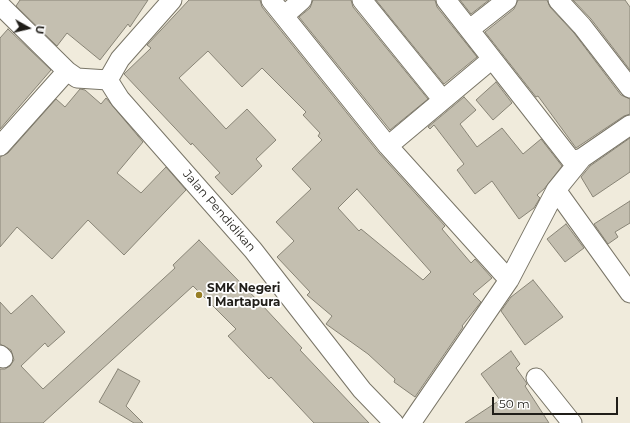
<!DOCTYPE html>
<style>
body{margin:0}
#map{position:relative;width:630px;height:423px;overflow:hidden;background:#f0ebdc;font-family:Montserrat,sans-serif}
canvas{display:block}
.north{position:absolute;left:8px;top:8px;width:40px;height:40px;-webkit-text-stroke:3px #fff;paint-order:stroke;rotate:98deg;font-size:11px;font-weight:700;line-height:16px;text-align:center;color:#201e19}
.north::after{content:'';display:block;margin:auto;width:14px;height:18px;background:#201e19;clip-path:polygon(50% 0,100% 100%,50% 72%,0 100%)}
.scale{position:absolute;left:492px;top:397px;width:126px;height:18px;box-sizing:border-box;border:2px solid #201e19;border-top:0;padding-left:5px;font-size:12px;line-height:14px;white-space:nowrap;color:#201e19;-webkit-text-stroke:3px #fff;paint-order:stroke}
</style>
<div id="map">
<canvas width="630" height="423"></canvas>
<div class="north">U</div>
<div class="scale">50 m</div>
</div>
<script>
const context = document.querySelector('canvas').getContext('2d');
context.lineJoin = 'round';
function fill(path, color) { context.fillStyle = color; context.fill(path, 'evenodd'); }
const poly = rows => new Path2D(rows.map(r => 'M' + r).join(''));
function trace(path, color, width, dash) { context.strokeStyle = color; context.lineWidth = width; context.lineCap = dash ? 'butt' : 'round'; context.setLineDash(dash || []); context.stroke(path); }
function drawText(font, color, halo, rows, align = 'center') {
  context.font = font + ' Montserrat,sans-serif'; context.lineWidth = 3.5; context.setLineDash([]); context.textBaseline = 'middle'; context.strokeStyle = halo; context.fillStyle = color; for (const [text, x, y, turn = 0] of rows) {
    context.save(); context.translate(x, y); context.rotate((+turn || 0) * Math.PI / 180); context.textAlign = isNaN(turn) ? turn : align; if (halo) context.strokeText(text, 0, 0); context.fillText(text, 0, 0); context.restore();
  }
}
const building = poly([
 [20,0,148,0,130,27,128,24,100,60,67,33,57,46,16,6,20,0],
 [189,0,260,0,262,7,379,153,445,226,442,229,471,263,475,259,492,278,473,294,481,302,462,326,463,327,415,397,394,382,395,379,368,354,326,324,332,316,307,295,310,292,277,257,294,241,276,222,311,189,292,169,322,140,318,136,320,133,303,115,306,112,262,68,242,87,208,51,179,78,226,129,247,109,276,140,256,159,262,166,232,195,215,177,220,173,192,143,191,145,124,74,151,48,147,45,189,0],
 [357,189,431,272,423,280,361,229,359,231,338,208,357,189],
 [313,0,351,0,353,7,428,99,390,130,299,17,310,8,313,0],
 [376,0,435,0,437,7,477,57,444,84,376,0],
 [460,0,489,0,471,14,460,0],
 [518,0,547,0,550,7,574,33,621,95,630,99,630,114,624,116,576,148,538,96,536,97,485,32,514,9,518,0],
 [573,0,625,0,630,7,630,70,591,19,573,0],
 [8,29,51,70,0,129,0,38,8,29],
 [496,82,512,103,493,120,476,100,496,82],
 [80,89,85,90,101,104,106,98,143,142,117,173,141,193,166,167,186,190,124,255,88,220,52,259,17,227,0,247,0,157,8,153,56,99,65,107,80,89],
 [464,97,476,110,460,124,477,147,502,128,523,154,541,139,562,166,544,189,537,195,540,198,534,208,519,219,492,181,475,194,457,170,464,164,434,125,430,129,428,127,464,97],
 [630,138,630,172,593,197,581,177,590,166,630,138],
 [630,201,630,223,615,232,618,237,608,244,594,224,630,201],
 [566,224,584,248,565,262,547,239,566,224],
 [199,240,262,305,302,348,300,350,369,423,314,423,271,377,269,379,228,336,236,329,193,286,43,423,0,423,0,369,5,369,10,366,14,360,11,350,0,344,0,302,11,314,32,295,65,332,48,347,45,343,21,366,43,389,175,268,173,265,199,240],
 [533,280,563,317,525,345,501,311,511,297,533,280],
 [511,351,520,364,516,368,526,382,527,384,525,386,549,423,465,423,500,400,481,374,511,351],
 [118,369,140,381,126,406,143,423,134,423,99,402,118,369]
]);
const minor = poly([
 [271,0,388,146,509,280],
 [362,0,442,99],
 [446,0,572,161,582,158],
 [558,0,582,26,630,88],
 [0,5,67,71,77,78,108,80],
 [284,16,302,0],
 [470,29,507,0],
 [108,80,120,99,253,250,362,390,394,423],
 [108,80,120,59,172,0],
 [0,146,67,71],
 [388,146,492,59],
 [556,190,630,293],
 [0,355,3,358],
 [536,378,572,423],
 [411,423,509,280,556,190,582,158,630,125]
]);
const markers = [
 [199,295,4,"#977e26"]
];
const streetNames = [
 ["Jalan Pendidikan",219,211,49]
];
const poiNames = [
 ["SMK Negeri",207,288],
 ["1 Martapura",207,302]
];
fill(building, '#c4bfb0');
trace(building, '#888476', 1);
trace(minor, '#797567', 21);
trace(minor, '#fff', 19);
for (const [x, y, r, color] of markers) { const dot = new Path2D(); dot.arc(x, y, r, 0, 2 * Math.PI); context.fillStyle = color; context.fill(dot); trace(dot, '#fff', 1.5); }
drawText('12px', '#201e19', '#fff', streetNames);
drawText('bold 12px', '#201e19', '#fff', poiNames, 'left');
</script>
